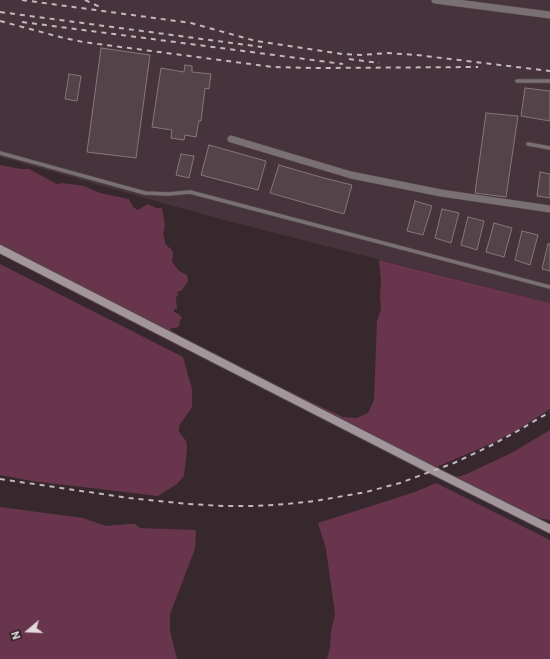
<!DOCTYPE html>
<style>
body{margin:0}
#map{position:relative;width:550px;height:659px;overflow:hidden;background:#37282e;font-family:Roboto,sans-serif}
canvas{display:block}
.north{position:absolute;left:8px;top:611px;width:40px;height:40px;-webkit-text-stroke:3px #2c1f24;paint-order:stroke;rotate:251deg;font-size:11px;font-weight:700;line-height:16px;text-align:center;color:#e3d9dd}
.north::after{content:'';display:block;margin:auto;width:14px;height:18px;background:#e3d9dd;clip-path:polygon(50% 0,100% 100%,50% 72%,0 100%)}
</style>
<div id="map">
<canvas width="550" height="659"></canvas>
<div class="north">N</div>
</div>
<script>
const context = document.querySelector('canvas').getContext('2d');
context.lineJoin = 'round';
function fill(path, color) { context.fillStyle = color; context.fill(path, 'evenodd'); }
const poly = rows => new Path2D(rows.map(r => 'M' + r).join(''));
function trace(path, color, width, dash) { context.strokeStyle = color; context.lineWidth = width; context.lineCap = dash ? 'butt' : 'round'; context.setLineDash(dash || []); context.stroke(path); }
const built = poly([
 [0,0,550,0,550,303,216,218,0,157]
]);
const green = poly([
 [0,165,21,169,29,169,57,184,63,183,84,186,100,193,129,199,133,207,138,210,148,204,156,208,162,208,165,226,163,234,166,245,172,250,173,253,172,262,179,271,187,275,188,281,182,290,177,292,178,295,176,297,176,300,177,309,174,309,174,312,179,314,182,318,180,320,179,326,176,328,171,328,170,333,0,248],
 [379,260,550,303,550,409,519,429,495,442,434,468,275,385,343,417,357,418,368,413,374,400,377,321,381,309,380,296,381,282],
 [0,264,183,357,192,389,192,407,179,426,179,432,186,441,187,447,184,476,177,484,158,496,32,481,0,475],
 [550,430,550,520,533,517,454,478,467,474,513,452],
 [436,483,550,540,550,659,327,659,330,648,331,631,335,614,326,549,318,523,415,492],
 [0,507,83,518,106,526,129,524,135,524,140,528,196,530,195,549,170,614,170,631,177,659,0,659]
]);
const building = poly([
 [101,48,150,55,136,158,87,152,101,48],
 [185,65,192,66,192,72,211,74,209,89,205,88,201,121,199,120,196,137,185,135,184,140,171,138,172,130,152,127,161,68,184,72,185,65],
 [69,74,81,76,77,101,65,99,69,74],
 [525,88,550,91,550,121,521,116,525,88],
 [486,113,518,116,506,197,475,193,486,113],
 [209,145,266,161,258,190,201,175,209,145],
 [181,154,194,156,189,178,176,175,181,154],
 [279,165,324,178,352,185,344,214,270,193,279,165],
 [540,172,550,174,550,198,537,196,540,172],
 [415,201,432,206,423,235,407,231,415,201],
 [442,209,459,213,451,243,435,238,442,209],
 [468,217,484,221,477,250,461,245,468,217],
 [494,223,512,228,504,257,486,252,494,223],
 [522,231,538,235,530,265,515,260,522,231],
 [548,244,550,244,550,271,542,269,548,244]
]);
const service = poly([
 [517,81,550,81],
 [528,144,550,148],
 [0,153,145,193,168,194,190,192,550,287]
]);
const minor = poly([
 [435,0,550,15],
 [231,139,351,175,441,193,550,209]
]);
const secondary = poly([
 [0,249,434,471,550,529]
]);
const rail = poly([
 [22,0,191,23,256,41,342,54,362,55,387,53,417,55,550,71],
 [85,0,102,8],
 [0,12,262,47],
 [0,21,60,37,83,42,273,67,316,68,478,67],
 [22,22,343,64],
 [349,59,379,63],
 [0,479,129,498,188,504,224,506,256,506,287,504,315,501,366,492,400,483,432,471,454,463,490,446,514,433,550,412]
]);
fill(built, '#47333b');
fill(green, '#69354c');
fill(building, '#534449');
trace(building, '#87767c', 1);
trace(service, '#53444a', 5);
trace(minor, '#53444a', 8);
trace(secondary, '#53444a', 10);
trace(service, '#787073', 3.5);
trace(minor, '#787073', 7);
trace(secondary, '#a2969a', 8);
trace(rail, '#c3b8bd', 2, [5, 5]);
</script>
